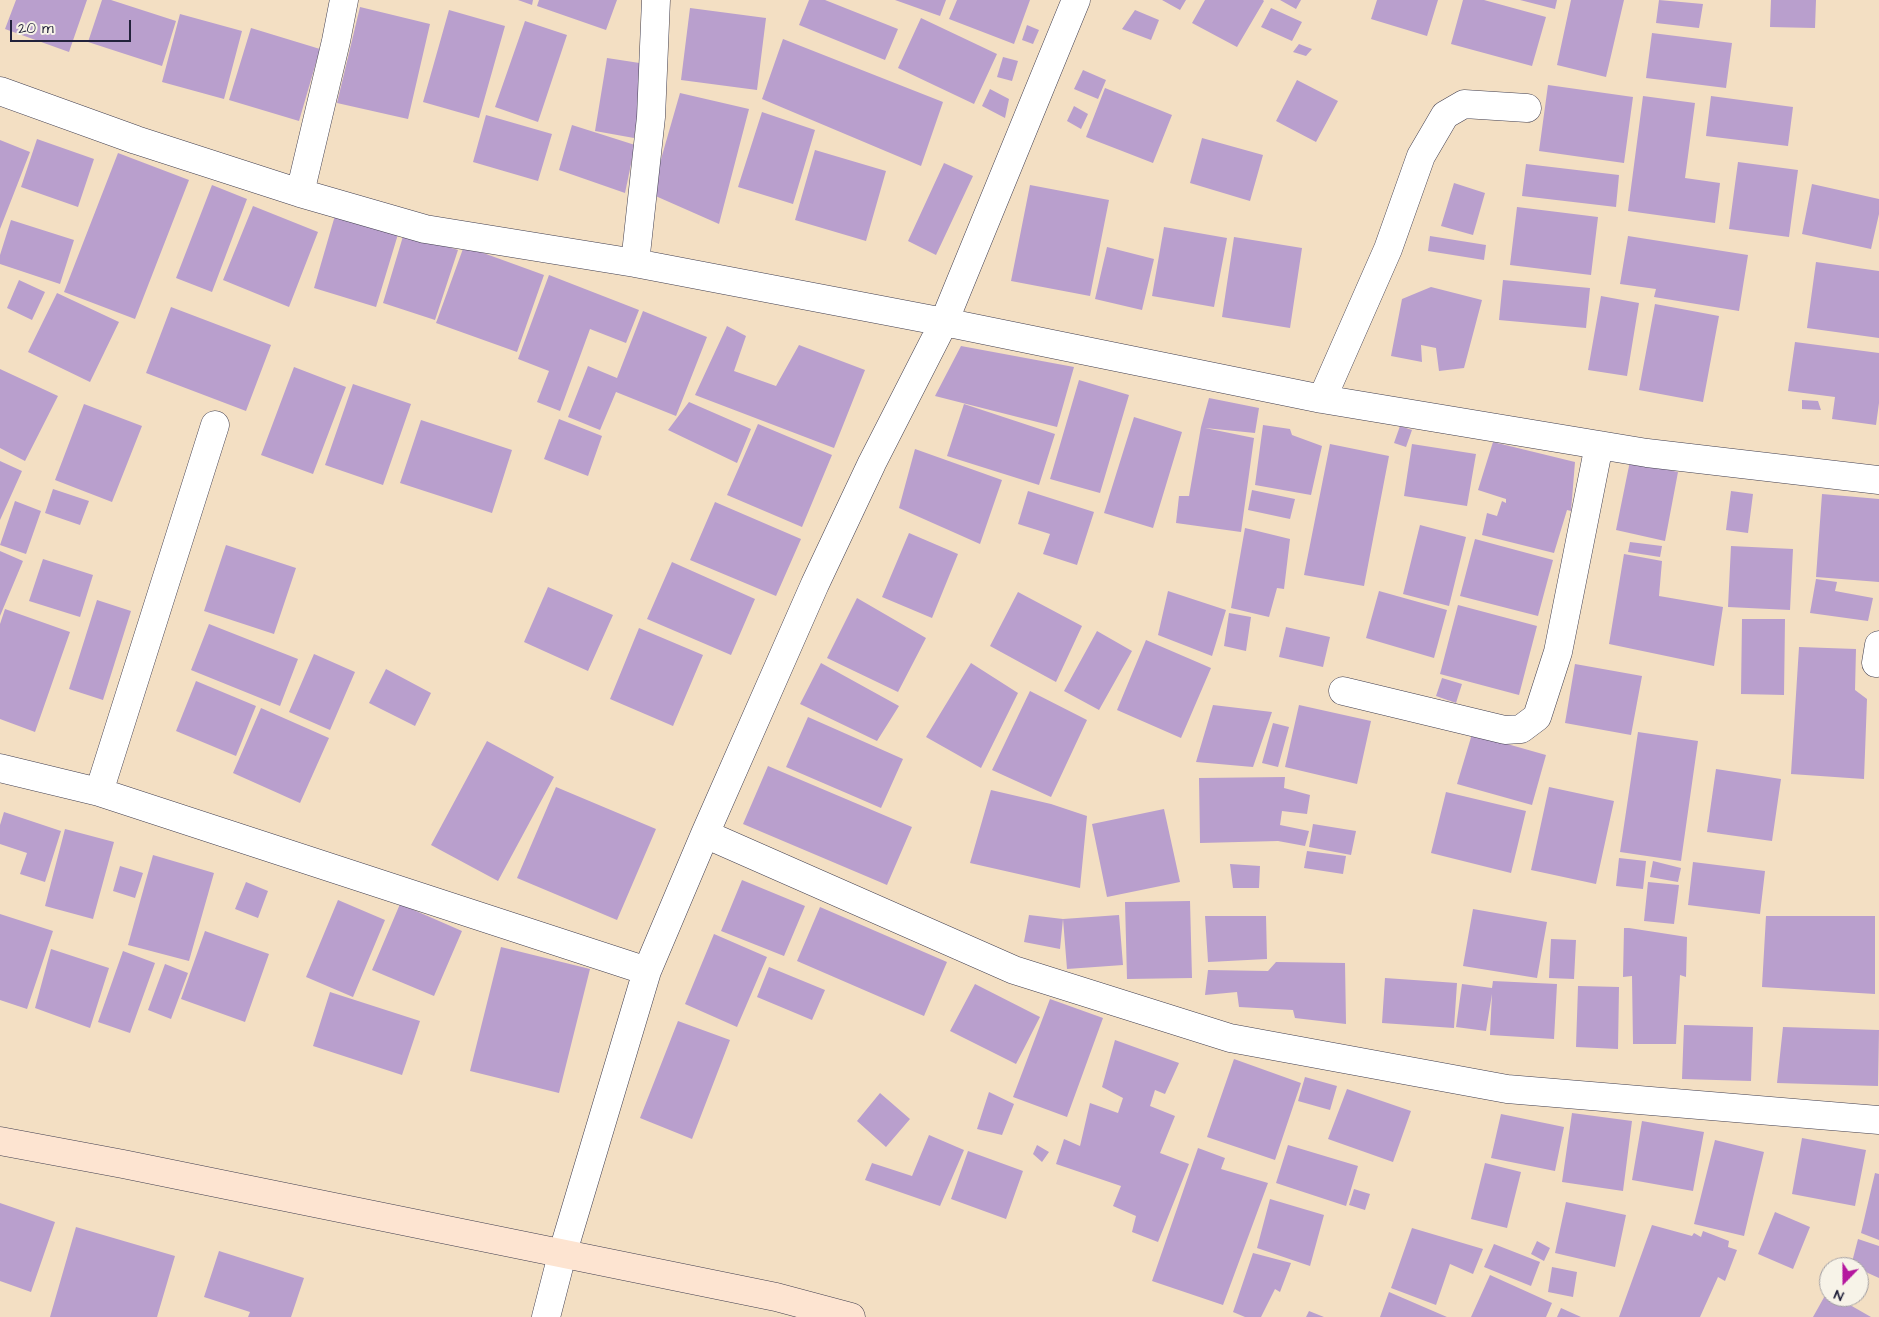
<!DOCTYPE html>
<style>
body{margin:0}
#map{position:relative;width:1879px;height:1317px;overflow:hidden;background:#f3dfc3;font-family:"Architects Daughter",sans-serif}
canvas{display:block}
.north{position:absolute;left:1819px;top:1257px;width:50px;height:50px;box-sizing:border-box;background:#f7f3e8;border:1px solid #a29fa3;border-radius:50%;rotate:202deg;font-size:14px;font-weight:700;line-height:20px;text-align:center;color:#22223b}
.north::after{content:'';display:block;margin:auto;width:18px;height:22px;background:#b5179e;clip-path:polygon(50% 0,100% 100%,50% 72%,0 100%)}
.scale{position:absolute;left:10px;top:20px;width:121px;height:22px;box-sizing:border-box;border:2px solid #22223b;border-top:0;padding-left:6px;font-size:15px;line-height:18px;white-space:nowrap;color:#22223b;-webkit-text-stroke:4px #f7f3e8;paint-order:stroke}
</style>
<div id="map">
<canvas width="1879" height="1317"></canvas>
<div class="north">N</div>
<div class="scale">20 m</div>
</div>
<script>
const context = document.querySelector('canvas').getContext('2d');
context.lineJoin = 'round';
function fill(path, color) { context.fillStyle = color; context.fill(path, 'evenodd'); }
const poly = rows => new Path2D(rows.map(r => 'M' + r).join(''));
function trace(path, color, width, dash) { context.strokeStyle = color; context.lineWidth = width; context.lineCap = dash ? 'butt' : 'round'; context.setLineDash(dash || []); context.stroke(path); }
const building = poly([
 [16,0,87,0,69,52,5,29],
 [102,0,111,0,176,21,162,66,88,42],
 [518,0,533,0,532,5],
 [539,0,617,0,606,30,537,6],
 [809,0,825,0,898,29,885,60,799,25],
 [895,0,946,0,940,16],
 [957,0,1030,0,1014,44,949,19],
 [1162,0,1186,0,1180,10],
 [1205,0,1263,0,1264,1,1237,47,1192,23],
 [1280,0,1301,0,1296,9],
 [1377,0,1438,0,1427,36,1371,19],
 [1463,0,1484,0,1546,17,1532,66,1451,44],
 [1520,0,1557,0,1555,9],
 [1571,0,1624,0,1606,77,1557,65],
 [1659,0,1703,4,1699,28,1656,23],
 [1771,0,1816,0,1815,28,1770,27],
 [360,7,430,24,408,119,337,103],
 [690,8,766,18,757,90,681,80],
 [1271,8,1302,22,1292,41,1261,27],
 [449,10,505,26,479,118,423,102],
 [1135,10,1159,20,1151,40,1122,29],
 [180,14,242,31,224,99,162,82],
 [921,18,997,54,974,104,898,68],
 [525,21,567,35,538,122,495,107],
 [1027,25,1039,30,1033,44,1022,40],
 [251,28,320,49,299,121,229,100],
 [1652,33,1732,43,1726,88,1646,78],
 [783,39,943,102,921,166,762,99],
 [1299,44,1312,49,1306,56,1293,52],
 [1003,57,1018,61,1012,81,997,77],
 [607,58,646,64,634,138,595,131],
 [1083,70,1106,80,1098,99,1074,89],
 [1297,80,1338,101,1316,142,1276,121],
 [1548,85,1633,97,1624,163,1539,151],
 [1105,88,1172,115,1153,163,1086,137],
 [990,89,1009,99,1005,118,982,106],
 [680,93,749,109,719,224,651,194],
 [1643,96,1695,103,1685,178,1720,183,1715,223,1628,211],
 [1711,96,1793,107,1788,146,1706,136],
 [1074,106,1088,114,1081,129,1067,121],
 [762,112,815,130,793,204,738,187],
 [486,115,552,134,538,181,473,162],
 [572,125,635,145,625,193,559,170],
 [1202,138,1263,155,1250,201,1190,183],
 [37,139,94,159,78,207,21,187],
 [0,140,30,152,0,229],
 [815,150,886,171,866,241,795,220],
 [118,153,189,180,135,319,64,292],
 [1738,162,1798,170,1789,237,1729,229],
 [944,163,973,176,936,255,908,241],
 [1526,164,1619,175,1616,207,1522,196],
 [1454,183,1485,193,1473,235,1441,226],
 [1812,184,1879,199,1879,214,1871,249,1802,234],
 [212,185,247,199,212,292,176,278],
 [1030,185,1109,200,1090,296,1011,281],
 [253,206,318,232,289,307,223,280],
 [1517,207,1598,217,1591,275,1510,265],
 [336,212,399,231,376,307,314,288],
 [11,220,74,240,60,284,0,264,0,255],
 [1164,227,1227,238,1214,307,1152,296],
 [404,233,458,250,435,320,383,303],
 [1430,236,1486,245,1484,260,1428,251],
 [1628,236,1748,255,1739,311,1654,297,1656,289,1620,284],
 [1234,237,1302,248,1290,328,1222,317],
 [464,246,544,275,517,352,436,323],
 [1107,247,1154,259,1142,310,1095,299],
 [1816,262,1879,271,1879,338,1807,328],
 [549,275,639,310,626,343,590,329,560,411,537,402,549,371,518,359],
 [19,280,45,292,32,320,7,308],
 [1503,280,1590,288,1586,328,1499,320],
 [1431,287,1482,300,1464,368,1439,371,1436,348,1421,345,1422,362,1391,356,1402,299],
 [57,293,119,322,90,382,28,352],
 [1601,296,1639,303,1627,376,1588,370],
 [1655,304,1719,316,1703,402,1639,390],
 [171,307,271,345,246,411,146,373],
 [643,311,707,337,676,416,616,392,600,430,568,417,588,366,617,378],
 [727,326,746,336,734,371,776,386,799,345,865,370,834,448,695,395],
 [1795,342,1879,353,1879,403,1876,425,1832,419,1835,397,1788,391],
 [961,346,1074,367,1057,427,935,396],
 [294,367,346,387,313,474,261,455],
 [0,369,58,396,25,461,0,448],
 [1079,380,1129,395,1100,493,1050,479],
 [353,384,411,404,383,485,325,465],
 [1209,398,1259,408,1255,433,1205,428,1254,438,1241,532,1176,523,1179,496,1189,496,1201,427],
 [1802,400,1818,401,1821,410,1802,409],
 [689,402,751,429,737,463,668,430],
 [84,404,142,426,112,502,55,480],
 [964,404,1055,434,1039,485,947,456],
 [1134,417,1182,432,1153,528,1104,513],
 [559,419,602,436,588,476,544,459],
 [421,420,512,450,492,513,400,483],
 [758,424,832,455,802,527,727,495],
 [1263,425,1290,429,1292,435,1322,446,1311,495,1255,485],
 [1400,426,1412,430,1406,447,1394,443],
 [1493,442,1575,462,1571,511,1567,510,1554,553,1482,535,1487,513,1497,516,1502,501,1506,503,1506,499,1478,490],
 [1330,444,1389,456,1364,586,1304,575],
 [1412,444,1476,454,1467,506,1404,496],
 [915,449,1002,480,980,544,899,508],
 [0,461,22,471,0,520],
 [1630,461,1678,472,1665,541,1616,530],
 [53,489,89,501,80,525,45,513],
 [1252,490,1295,499,1290,519,1248,510],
 [1028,491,1094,512,1077,565,1043,554,1050,534,1018,524],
 [1731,491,1753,494,1748,533,1726,530],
 [1822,494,1879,499,1879,582,1816,577],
 [15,501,41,511,26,554,0,545],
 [715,502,801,539,776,596,690,560],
 [1420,525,1466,537,1449,606,1403,594],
 [1245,528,1290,539,1284,589,1277,588,1269,617,1231,608],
 [909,533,958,554,932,618,882,597],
 [1475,539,1553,560,1538,616,1460,596],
 [1630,542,1662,546,1660,557,1628,552],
 [226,545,296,568,274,634,204,611],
 [1731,546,1793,549,1790,610,1728,607],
 [0,551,23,561,0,616],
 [1624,554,1662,561,1659,596,1723,607,1714,666,1609,644],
 [43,559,93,575,80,617,29,601],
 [672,562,755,599,731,655,647,619],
 [1816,579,1837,582,1835,591,1873,598,1868,621,1810,613],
 [548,587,613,615,588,671,524,642],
 [1168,591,1226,610,1212,656,1158,635],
 [1379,591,1447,610,1434,658,1366,638],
 [1018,592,1082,626,1056,682,990,646],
 [857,598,926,638,898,692,827,658],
 [97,600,131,611,103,700,69,689],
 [1458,605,1537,626,1519,695,1440,674],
 [5,609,70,632,35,732,0,719,0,624],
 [1229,613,1251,617,1246,651,1224,646],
 [1742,619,1785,619,1784,695,1741,694],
 [209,624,298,659,280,706,191,670],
 [1286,627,1330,637,1323,667,1279,657],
 [639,628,703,655,673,726,610,699],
 [1097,631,1132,651,1099,710,1064,691],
 [1146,640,1211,668,1181,738,1117,710],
 [1799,647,1856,649,1855,690,1867,699,1864,779,1791,774],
 [314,654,355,672,330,730,289,712],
 [821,663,899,706,877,741,800,704],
 [971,663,1018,693,981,768,926,737],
 [1575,664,1642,676,1631,735,1565,723],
 [386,669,431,693,415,726,369,703],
 [1442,678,1462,684,1456,703,1436,696],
 [196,681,256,706,236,756,176,731],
 [1030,691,1087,720,1051,797,992,770],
 [1213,705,1272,712,1253,767,1196,762],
 [1299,705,1371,721,1357,784,1285,767],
 [261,708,329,738,300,803,233,773],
 [808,717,903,759,881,808,786,767],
 [1273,723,1289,727,1278,767,1262,763],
 [1638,732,1698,741,1681,861,1620,852],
 [1472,734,1546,755,1532,805,1457,784],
 [487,741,554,777,498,881,431,845],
 [768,766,912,827,887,885,743,824],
 [1716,769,1781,779,1772,841,1707,832],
 [1285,777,1284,788,1310,795,1307,814,1282,811,1280,825,1309,831,1305,846,1278,841,1200,843,1199,778],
 [556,787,656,829,617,920,517,878],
 [1549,787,1614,801,1596,884,1531,870],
 [991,790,1051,804,1087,816,1080,888,970,863],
 [1446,792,1526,811,1511,873,1431,853],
 [1164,809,1180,882,1107,897,1092,824],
 [4,812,61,831,45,882,20,874,27,853,0,844,0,825],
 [1313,824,1356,831,1351,855,1309,847],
 [65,829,114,842,93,919,45,906],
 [1307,851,1346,856,1343,874,1304,868],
 [153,855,214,873,189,961,128,945],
 [1619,858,1646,861,1643,889,1616,886],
 [1653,861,1681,868,1678,882,1650,877],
 [1693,862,1765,871,1760,914,1688,905],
 [1230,864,1260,866,1259,888,1233,888],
 [120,866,143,873,135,898,113,891],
 [742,880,805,906,784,956,721,931],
 [246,882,268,891,258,918,235,909],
 [1648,882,1679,885,1674,924,1644,921],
 [338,900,385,920,353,997,306,977],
 [1190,901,1192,978,1127,979,1125,902],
 [400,904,462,931,434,996,372,970],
 [820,907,947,962,924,1016,797,961],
 [1473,909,1547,922,1537,978,1463,966],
 [0,914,53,931,27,1009,0,1000],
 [1029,915,1063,919,1119,915,1123,965,1067,969,1063,919,1060,949,1024,942],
 [1205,916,1266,916,1267,959,1208,962],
 [1766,916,1875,916,1875,994,1762,987],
 [1624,928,1629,928,1687,937,1686,977,1680,975,1676,1044,1633,1044,1632,976,1623,977],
 [205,931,269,954,245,1022,181,999],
 [714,934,767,957,737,1027,685,1004],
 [1551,939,1576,940,1574,979,1549,978],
 [501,947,590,969,559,1093,470,1071],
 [51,949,109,968,90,1028,35,1008],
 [123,951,155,963,130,1033,98,1022],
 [1276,962,1345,963,1346,1024,1295,1018,1293,1010,1239,1007,1237,992,1205,995,1208,970,1268,971],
 [165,964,188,973,171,1019,148,1010],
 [769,967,825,990,812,1020,757,997],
 [1385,978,1457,983,1454,1028,1382,1023],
 [1493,981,1557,984,1554,1039,1490,1035,1492,994,1486,1031,1456,1027,1462,984,1492,988],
 [975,984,1040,1017,1016,1064,950,1031],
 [1578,986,1619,987,1618,1049,1576,1047],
 [330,992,420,1021,402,1075,313,1046],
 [1050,999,1103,1018,1067,1117,1013,1097],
 [678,1021,730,1040,692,1139,640,1118],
 [1684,1025,1753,1027,1751,1081,1682,1079],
 [1783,1027,1879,1030,1878,1086,1777,1083],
 [1115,1040,1179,1063,1165,1094,1155,1090,1150,1106,1175,1116,1160,1153,1189,1164,1158,1242,1132,1232,1136,1216,1113,1206,1121,1186,1056,1164,1064,1139,1080,1146,1090,1103,1118,1113,1123,1098,1102,1087],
 [1234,1059,1301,1083,1275,1160,1207,1137],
 [1305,1077,1337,1086,1330,1110,1298,1101],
 [1347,1089,1411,1111,1393,1162,1328,1139],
 [989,1092,1014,1104,1002,1135,977,1129],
 [880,1093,910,1119,886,1147,857,1121],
 [1572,1113,1632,1121,1623,1191,1562,1182],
 [1501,1114,1564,1127,1555,1171,1491,1158],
 [1642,1121,1704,1132,1693,1191,1632,1180],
 [929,1135,964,1150,940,1206,865,1180,872,1163,912,1176],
 [1802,1138,1866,1150,1855,1206,1792,1194],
 [1715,1140,1764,1152,1744,1236,1694,1224],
 [1037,1145,1049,1152,1042,1162,1033,1154],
 [1288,1145,1358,1166,1346,1206,1276,1183],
 [1198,1148,1225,1158,1221,1169,1268,1183,1223,1305,1152,1281],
 [968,1151,1023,1171,1006,1219,951,1199],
 [1485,1163,1521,1172,1507,1228,1471,1219],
 [1875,1173,1879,1174,1879,1240,1861,1233],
 [1354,1189,1370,1194,1365,1210,1349,1205],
 [1270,1199,1324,1215,1310,1266,1257,1248],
 [1566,1202,1626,1215,1615,1267,1555,1253],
 [0,1203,55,1222,31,1292,0,1281],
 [1775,1212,1810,1227,1793,1269,1758,1254],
 [1652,1225,1692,1236,1694,1233,1701,1237,1703,1231,1729,1241,1728,1247,1737,1250,1725,1281,1718,1277,1700,1317,1619,1317],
 [76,1227,175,1256,157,1317,50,1317],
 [1412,1228,1483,1249,1473,1274,1450,1264,1436,1305,1391,1288],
 [1858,1239,1879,1246,1879,1278,1859,1269,1859,1267,1851,1266],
 [1537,1241,1550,1248,1544,1261,1531,1254],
 [1494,1244,1540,1262,1531,1286,1484,1267],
 [219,1251,304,1278,291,1317,248,1317,250,1312,204,1297],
 [1253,1253,1291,1263,1280,1292,1275,1289,1261,1317,1245,1317,1233,1312],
 [1552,1267,1577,1272,1573,1297,1548,1292],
 [1490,1275,1552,1303,1546,1317,1471,1317],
 [1389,1292,1447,1317,1380,1317],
 [1827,1292,1829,1293,1829,1297,1836,1297,1871,1317,1813,1317],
 [1561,1308,1581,1317,1557,1317],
 [1309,1311,1324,1317,1306,1317]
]);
const minor = poly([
 [0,91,136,140,300,193,425,229,635,263,944,322,1322,399,1647,453,1879,480],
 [300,193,336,41,344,0],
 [635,263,651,117,656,0],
 [1322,399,1388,249,1421,156,1445,115,1464,104,1527,108],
 [1876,663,1879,645],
 [1343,691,1505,730,1521,729,1537,717,1558,652,1599,445],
 [0,768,99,792,647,971],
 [99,792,215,425],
 [705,834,1014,970,1230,1038,1507,1089,1879,1120],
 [546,1317,562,1255,647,971,705,834,815,584,872,463,944,322,1076,0]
]);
const secondary = poly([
 [0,1141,123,1164,776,1297,851,1317]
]);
fill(building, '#b99fcd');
trace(minor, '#413e4f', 29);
trace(secondary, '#413e4f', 29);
trace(minor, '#fff', 28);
trace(secondary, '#fde4d1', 28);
</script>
